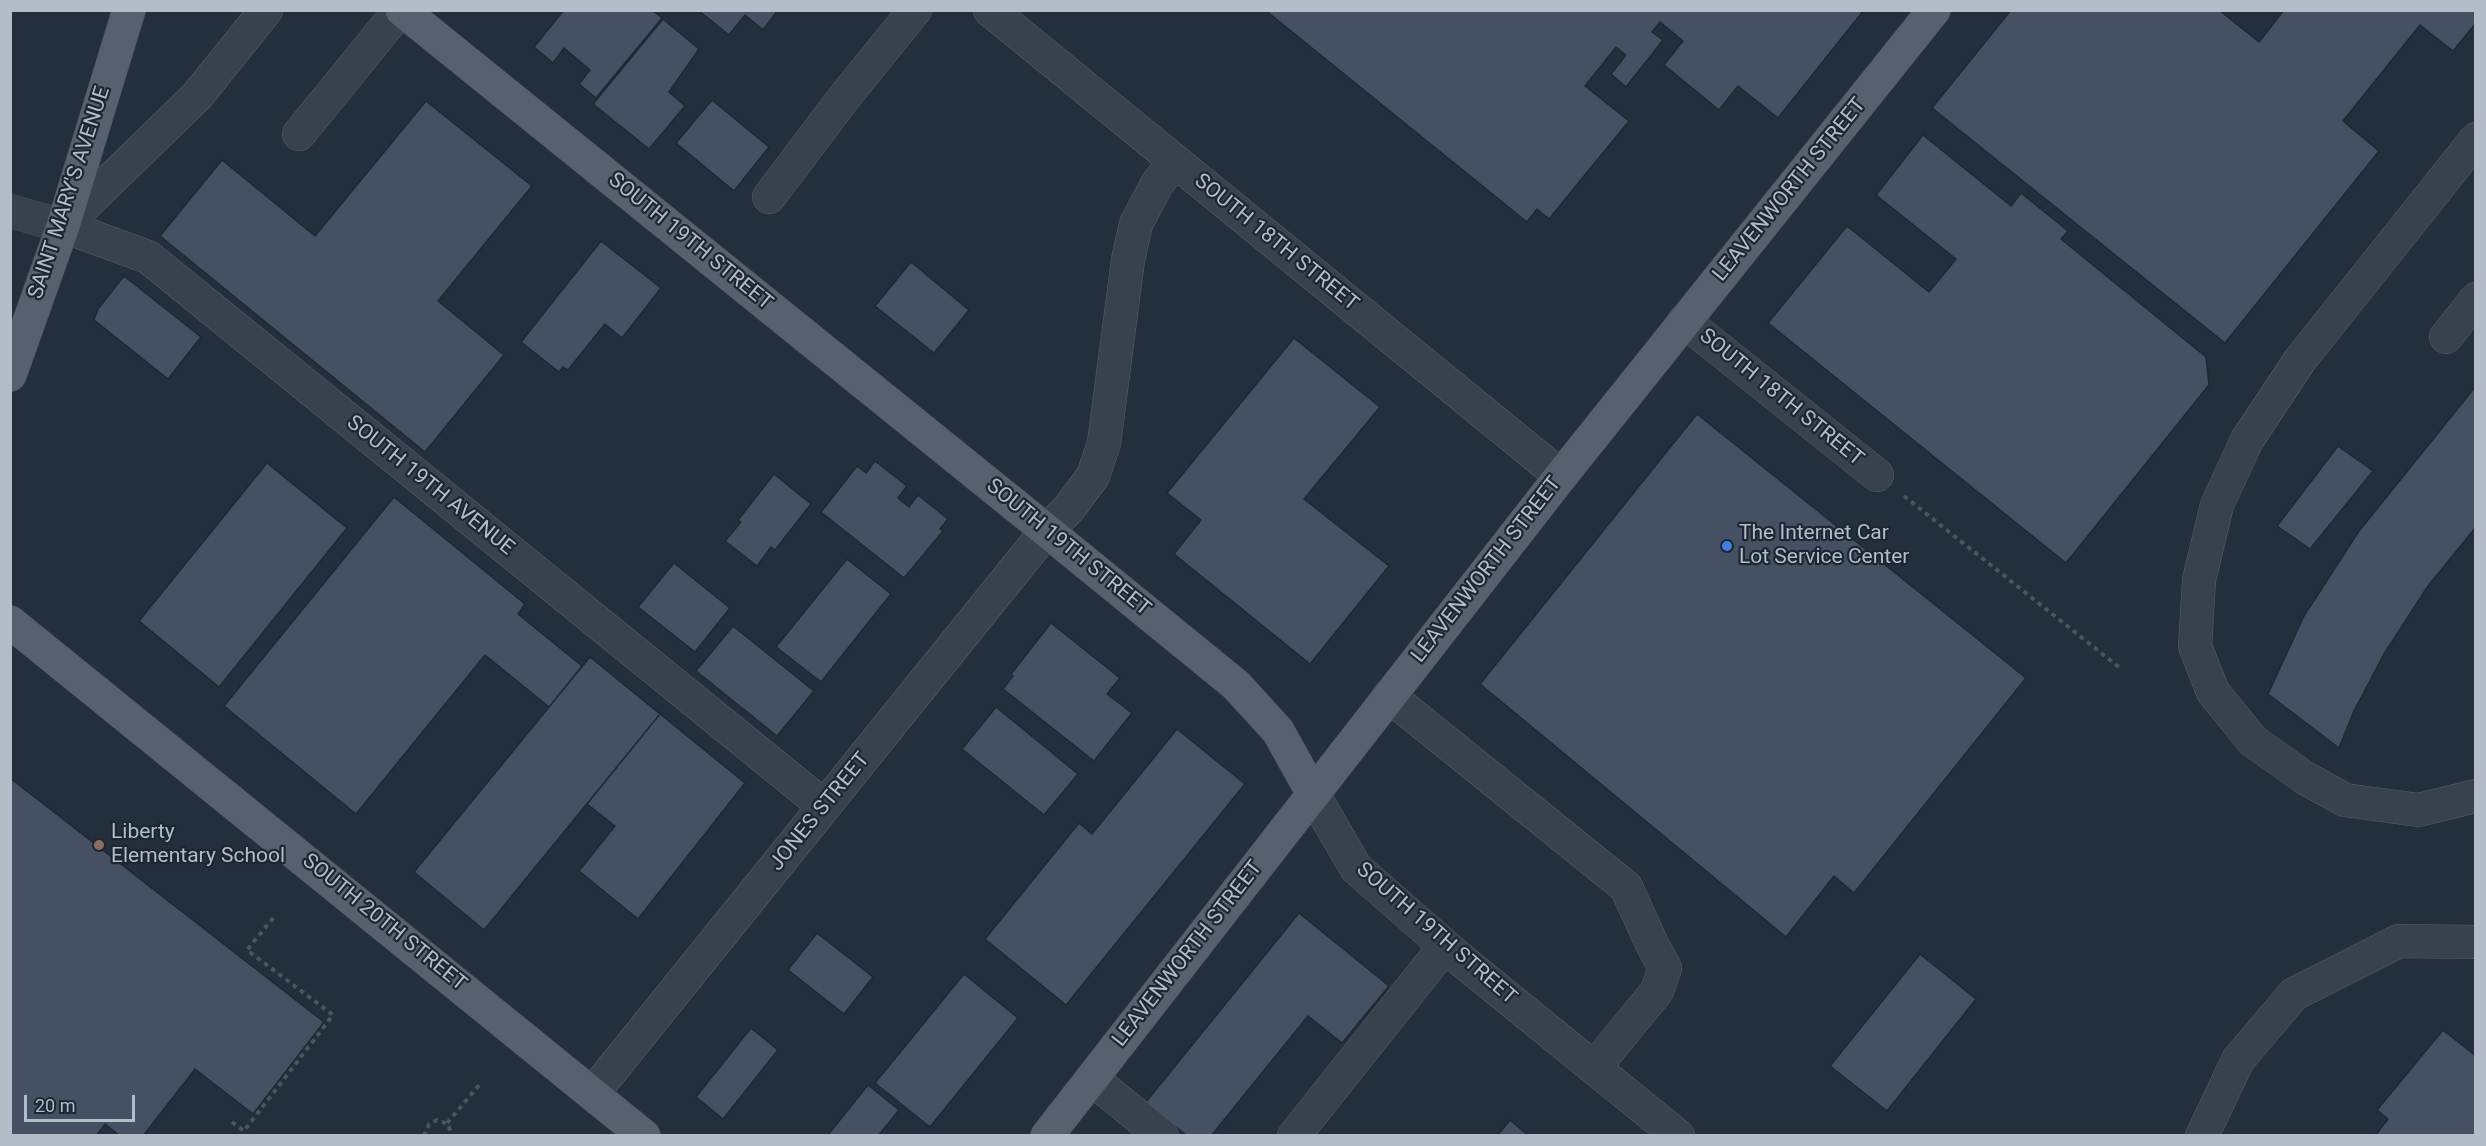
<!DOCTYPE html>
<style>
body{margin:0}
#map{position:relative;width:2486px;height:1146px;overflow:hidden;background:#242f3e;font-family:Roboto,sans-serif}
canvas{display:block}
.frame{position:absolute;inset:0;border:12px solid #b4bcc9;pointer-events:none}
.scale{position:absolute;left:24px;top:1095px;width:111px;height:27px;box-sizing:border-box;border:3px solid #b4bcc9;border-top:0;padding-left:8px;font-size:18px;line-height:21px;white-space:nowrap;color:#b4bcc9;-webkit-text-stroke:4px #1d2633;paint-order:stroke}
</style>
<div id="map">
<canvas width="2486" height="1146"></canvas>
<div class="frame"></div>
<div class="scale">20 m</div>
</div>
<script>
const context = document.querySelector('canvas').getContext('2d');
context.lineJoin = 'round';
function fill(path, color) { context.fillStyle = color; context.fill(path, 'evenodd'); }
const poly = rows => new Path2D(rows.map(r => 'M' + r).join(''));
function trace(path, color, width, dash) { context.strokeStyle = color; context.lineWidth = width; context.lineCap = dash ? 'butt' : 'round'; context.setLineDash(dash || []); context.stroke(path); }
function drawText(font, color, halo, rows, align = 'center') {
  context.font = font + ' Roboto,sans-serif'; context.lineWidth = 4.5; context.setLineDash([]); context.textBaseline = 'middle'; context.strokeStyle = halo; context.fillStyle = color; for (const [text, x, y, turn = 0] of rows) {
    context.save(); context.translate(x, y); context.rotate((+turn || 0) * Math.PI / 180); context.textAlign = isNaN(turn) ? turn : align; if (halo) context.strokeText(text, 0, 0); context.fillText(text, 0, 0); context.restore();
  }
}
const building = poly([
 [564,10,652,10,662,18,596,98,579,84,590,70,564,48,553,63,534,47,564,10],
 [698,10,778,10,763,30,745,15,729,35,698,10],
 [1265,10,1864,10,1778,118,1738,86,1719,110,1664,65,1683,41,1660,22,1652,32,1663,40,1626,87,1611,74,1626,55,1616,47,1585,86,1629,121,1549,219,1537,209,1527,222,1265,10],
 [2011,10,2219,10,2259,42,2284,10,2476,10,2476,23,2453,51,2420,25,2343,121,2379,151,2225,343,1932,108,2011,10],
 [663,19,699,49,669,92,685,106,649,149,593,104,663,19],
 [712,100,769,147,734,191,676,143,712,100],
 [426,101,532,186,438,301,504,355,425,452,160,236,222,160,315,236,426,101],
 [1923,135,2011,206,2021,193,2068,231,2061,239,2206,357,2209,385,2066,563,1768,323,1847,226,1929,292,1956,259,1876,195,1923,135],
 [601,241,661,288,622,338,605,324,568,370,563,367,559,372,521,342,601,241],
 [911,262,969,310,934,353,875,306,911,262],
 [124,276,201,337,168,379,94,320,98,309,124,276],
 [1294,338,1380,407,1304,499,1389,566,1310,664,1174,554,1201,520,1167,493,1294,338],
 [2476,386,2476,527,2428,586,2384,654,2354,711,2339,748,2268,694,2304,616,2359,531,2476,386],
 [1697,414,2026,678,1854,893,1834,876,1786,937,1480,684,1697,414],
 [2338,446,2373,471,2310,549,2277,526,2338,446],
 [875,461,907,486,898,498,909,507,918,495,948,519,940,529,943,531,904,578,821,512,857,466,866,473,875,461],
 [267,463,347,528,219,687,139,621,267,463],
 [774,474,811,504,775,550,771,547,757,566,725,541,741,522,738,520,774,474],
 [394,497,525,604,518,614,582,666,549,707,485,655,356,814,224,706,394,497],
 [847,559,891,594,821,682,776,647,847,559],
 [674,563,730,608,695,652,638,607,674,563],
 [1051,623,1120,678,1107,694,1132,713,1094,761,1003,689,1013,676,1011,674,1051,623],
 [733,626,814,691,777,736,696,671,733,626],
 [590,657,660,714,484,930,414,872,590,657],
 [996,707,1078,774,1044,815,962,749,996,707],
 [660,714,745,783,638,919,579,871,615,826,587,804,660,714],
 [1177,729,1245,784,1066,1005,985,939,1079,823,1092,834,1177,729],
 [10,778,324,1022,253,1114,195,1069,143,1136,120,1136,105,1124,96,1136,10,1136,10,778],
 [1299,913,1389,986,1342,1043,1308,1016,1211,1136,1187,1136,1146,1102,1299,913],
 [817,933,873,977,844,1014,788,970,817,933],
 [1920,954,1976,999,1887,1111,1830,1066,1920,954],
 [964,974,1018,1018,930,1127,875,1083,964,974],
 [751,1028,778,1050,723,1119,696,1097,751,1028],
 [2443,1030,2476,1056,2476,1136,2375,1136,2388,1119,2377,1110,2443,1030],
 [868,1085,899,1110,878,1136,827,1136,868,1085],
 [1510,1120,1529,1136,1497,1136,1510,1120]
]);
const path = poly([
 [1904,496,2120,668],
 [232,1122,244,1131,333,1015,247,950,274,917],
 [447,1123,481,1083],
 [424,1136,429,1124,437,1120,448,1124,452,1136]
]);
const minor = poly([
 [990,10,1561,476],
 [299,134,400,10],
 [2476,139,2300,360,2247,440,2217,505,2199,580,2195,646,2213,692,2253,741,2305,778,2345,800,2418,810,2476,796],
 [769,197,846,95,915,10],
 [10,211,63,226,148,257,824,806],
 [63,226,197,96,266,10],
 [1684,321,1877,475],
 [2446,337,2476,299],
 [1389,696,1626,887,1652,944,1665,968,1657,991,1594,1068],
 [1313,794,1356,868,1460,959,1678,1136],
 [1092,1079,1162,1136],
 [593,1093,1039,540,1070,507,1093,476,1104,443,1128,260,1136,224,1157,184,1175,161],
 [1294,1136,1445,946],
 [2202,1136,2238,1060,2294,994,2399,941,2476,942]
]);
const major = poly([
 [402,10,1047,531,1236,685,1278,731,1313,794],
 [10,375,63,226,129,10],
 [10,622,644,1136],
 [1047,1136,1561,476,1934,10]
]);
const markers = [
 [1727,546,6,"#3f7fe0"],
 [99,845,6,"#8d6e63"]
];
const streetNames = [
 ["LEAVENWORTH STREET",1790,190,-51],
 ["SAINT MARY'S AVENUE",70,193,-72],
 ["SOUTH 19TH STREET",690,242,39],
 ["SOUTH 18TH STREET",1276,243,39],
 ["SOUTH 18TH STREET",1781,398,39],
 ["SOUTH 19TH AVENUE",430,486,39],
 ["SOUTH 19TH STREET",1068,548,39],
 ["LEAVENWORTH STREET",1487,570,-52],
 ["JONES STREET",820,812,-51],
 ["SOUTH 20TH STREET",384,923,39],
 ["SOUTH 19TH STREET",1436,934,41],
 ["LEAVENWORTH STREET",1188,954,-52]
];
const poiNames = [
 ["The Internet Car",1739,534],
 ["Lot Service Center",1739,558],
 ["Liberty",111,833],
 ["Elementary School",111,857]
];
fill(building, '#455162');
trace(building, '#1f2835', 1.5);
trace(minor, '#565f6c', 34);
trace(major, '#414a57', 34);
trace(path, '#44595c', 4, [4.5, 4.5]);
trace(minor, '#38414e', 33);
trace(major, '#56606e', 33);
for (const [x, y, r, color] of markers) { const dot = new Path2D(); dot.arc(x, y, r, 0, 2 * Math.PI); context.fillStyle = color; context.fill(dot); trace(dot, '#1d2633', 2); }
drawText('21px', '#b4bcc9', '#1d2633', streetNames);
drawText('21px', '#b4bcc9', '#1d2633', poiNames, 'left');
</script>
